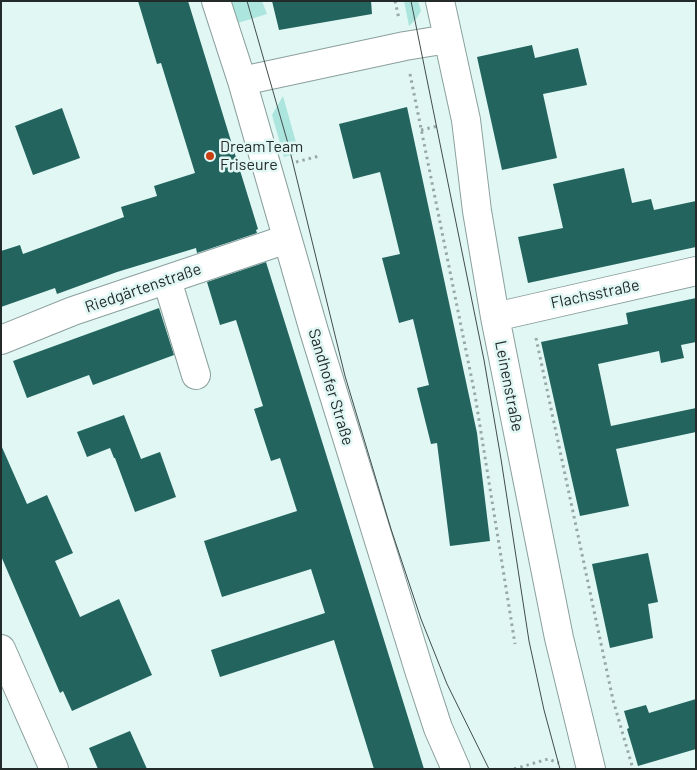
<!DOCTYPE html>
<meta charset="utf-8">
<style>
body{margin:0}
#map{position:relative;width:697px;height:770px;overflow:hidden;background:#e0f7f4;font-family:Barlow,sans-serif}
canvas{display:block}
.frame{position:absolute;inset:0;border:2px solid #232b2a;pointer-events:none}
</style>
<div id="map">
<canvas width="697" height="770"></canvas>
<div class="frame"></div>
</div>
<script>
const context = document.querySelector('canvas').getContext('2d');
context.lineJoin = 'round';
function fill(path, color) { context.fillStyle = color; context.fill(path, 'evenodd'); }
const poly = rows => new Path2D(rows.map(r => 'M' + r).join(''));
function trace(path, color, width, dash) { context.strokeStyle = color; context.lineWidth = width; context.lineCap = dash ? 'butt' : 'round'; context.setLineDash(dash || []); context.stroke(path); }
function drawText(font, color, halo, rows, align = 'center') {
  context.font = font + ' Barlow,sans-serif'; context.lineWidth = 5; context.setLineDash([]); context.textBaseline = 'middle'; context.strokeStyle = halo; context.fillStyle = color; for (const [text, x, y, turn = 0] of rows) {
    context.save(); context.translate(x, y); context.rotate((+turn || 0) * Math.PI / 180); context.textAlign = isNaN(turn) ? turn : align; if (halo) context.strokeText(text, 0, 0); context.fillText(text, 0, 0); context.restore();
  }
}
const green = poly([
 [231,1,262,1,267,14,238,23],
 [404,1,418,1,421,11,416,19,409,26],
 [283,96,299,153,284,157,272,115]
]);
const building = poly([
 [138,1,188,1,258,229,256,230,257,233,197,253,196,248,117,272,57,294,55,288,1,307,1,251,20,245,23,254,124,217,121,207,157,196,154,186,195,173,161,63,157,64],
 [272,1,371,1,372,14,279,30],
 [532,45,535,58,578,48,587,85,543,94,557,158,502,170,477,57],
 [407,107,477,433,490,541,450,546,437,443,431,444,417,388,429,385,413,319,399,323,382,258,400,254,380,172,353,179,339,124],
 [62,108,80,158,33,175,15,126],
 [624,168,632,203,651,199,654,210,696,201,696,247,528,283,518,237,563,228,553,184],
 [266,262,380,627,424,769,374,769,334,640,220,677,211,650,325,613,311,569,222,597,204,541,297,511,280,458,271,461,254,409,263,406,236,320,220,325,207,282],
 [696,298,696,342,681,345,684,358,661,363,659,351,598,364,611,426,696,408,696,432,616,449,629,506,580,516,541,342,628,324,626,313],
 [159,308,174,355,93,385,89,375,27,398,13,361],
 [124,415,141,459,160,452,176,497,135,512,115,458,114,458,110,448,87,457,77,432],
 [1,445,27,504,47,495,73,553,55,561,80,617,119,599,152,675,72,711,63,691,60,693,1,556],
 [648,553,658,602,648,604,653,638,610,648,592,564],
 [696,699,696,749,638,766,627,729,629,728,624,711,646,705,649,713],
 [130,731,147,769,98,769,89,748]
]);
const path = poly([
 [395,1,399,19],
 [410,74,475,395,515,644],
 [421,130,438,126],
 [296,162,319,156],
 [536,338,613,700,633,769],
 [514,769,548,759,559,763]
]);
const minor = poly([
 [216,1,242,81,314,331,420,673,438,728,456,769],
 [440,1,466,120,477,211,495,317,559,638,591,769],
 [242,81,405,46,448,39],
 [167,280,196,375],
 [495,317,696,271],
 [1,340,73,311,287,239],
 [1,649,54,769]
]);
const tram = poly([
 [247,1,289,147,345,376,391,529,421,619,447,684,489,769],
 [411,1,484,360,501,459,529,641,544,710,560,769]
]);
const markers = [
 [210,156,5,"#c84012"]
];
const poiNames = [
 ["DreamTeam",220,147],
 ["Friseure",220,165]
];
const streetNames = [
 ["Riedgärtenstraße",143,288,-19],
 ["Flachsstraße",595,294,-12],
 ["Leinenstraße",509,386,79],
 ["Sandhofer Straße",331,387,73]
];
fill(green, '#ace5de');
fill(building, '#23645e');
trace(minor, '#8ba09d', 30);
trace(path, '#97a8a6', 3, [2.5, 4]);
trace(minor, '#fff', 28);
trace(tram, '#424c4b', 1);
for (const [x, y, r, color] of markers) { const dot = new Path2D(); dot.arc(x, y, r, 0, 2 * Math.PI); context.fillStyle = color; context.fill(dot); trace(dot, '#e0f7f4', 2); }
drawText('16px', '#232b2a', '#e0f7f4', poiNames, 'left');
drawText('16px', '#232b2a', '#e0f7f4', streetNames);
</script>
